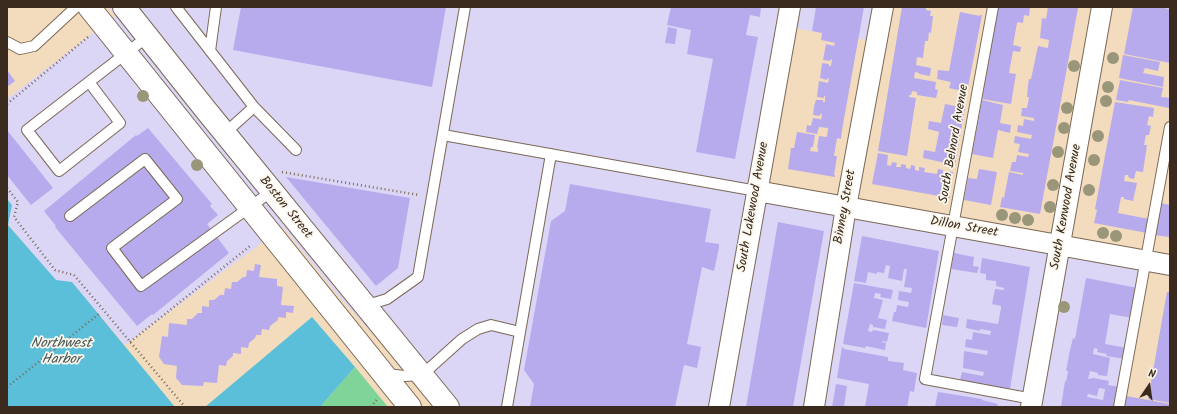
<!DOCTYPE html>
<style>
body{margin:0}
#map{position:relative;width:1177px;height:414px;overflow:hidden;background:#f3dbbd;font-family:Kalam,sans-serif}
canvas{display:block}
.frame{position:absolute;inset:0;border:8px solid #3b2a1e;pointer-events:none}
.north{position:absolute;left:1129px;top:366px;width:40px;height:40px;-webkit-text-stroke:3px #fbf7ec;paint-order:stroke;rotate:13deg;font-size:11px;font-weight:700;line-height:16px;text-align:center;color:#3b2a1e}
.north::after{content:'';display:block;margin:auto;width:14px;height:18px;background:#3b2a1e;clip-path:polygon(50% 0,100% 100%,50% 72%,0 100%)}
</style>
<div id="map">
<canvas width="1177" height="414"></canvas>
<div class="frame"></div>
<div class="north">N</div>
</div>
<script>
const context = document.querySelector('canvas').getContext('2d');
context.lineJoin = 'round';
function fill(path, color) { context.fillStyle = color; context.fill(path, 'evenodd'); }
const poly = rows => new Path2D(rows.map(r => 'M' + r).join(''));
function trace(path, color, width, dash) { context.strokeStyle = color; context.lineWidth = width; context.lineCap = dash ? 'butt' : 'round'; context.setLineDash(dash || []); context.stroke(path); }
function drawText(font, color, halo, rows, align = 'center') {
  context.font = font + ' Kalam,sans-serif'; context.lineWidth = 3.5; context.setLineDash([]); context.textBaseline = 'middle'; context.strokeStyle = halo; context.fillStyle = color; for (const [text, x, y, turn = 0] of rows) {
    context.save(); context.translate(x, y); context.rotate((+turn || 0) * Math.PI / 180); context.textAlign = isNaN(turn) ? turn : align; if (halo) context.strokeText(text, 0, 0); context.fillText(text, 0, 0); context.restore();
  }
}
const built = poly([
 [108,7,884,7,878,42,787,27,756,193,1146,261,1120,407,438,407,336,293,283,227,125,345,99,314,56,281,8,224,12,205,7,199,7,99,115,16]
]);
const green = poly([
 [355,367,388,407,320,407]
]);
const water = poly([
 [7,199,12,205,8,225,56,280,72,282,175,407,7,407],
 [312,317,355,367,320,407,205,407]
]);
const building = poly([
 [241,7,446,7,432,87,233,50],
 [671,7,761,7,760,17,750,15,746,35,758,37,735,159,696,152,713,59,687,54,691,30,667,25],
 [816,7,864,7,842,130,841,139,837,138,834,156,837,156,834,175,835,175,835,177,788,169,791,148,794,148,797,132,815,135,813,147,811,147,810,151,818,152,818,148,817,148,819,136,827,137,828,128,819,127,817,134,806,132,807,125,811,126,813,118,820,119,821,120,822,114,820,114,820,116,813,115,814,106,816,100,823,100,823,102,825,102,825,96,824,96,824,98,817,97,819,81,828,83,829,79,828,78,827,80,820,78,822,63,829,64,829,66,831,66,832,60,831,59,830,61,823,60,826,44,834,46,835,43,821,40,822,33,812,31],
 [902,7,926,7,926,10,931,11,930,16,933,16,931,33,929,32,928,41,925,41,923,58,917,57,916,65,931,68,930,76,919,74,919,73,915,72,914,78,936,82,935,89,938,90,936,98,917,95,917,92,912,91,911,95,909,95,909,97,916,98,907,156,878,151],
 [998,7,1030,7,1029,16,1024,15,1023,23,1018,22,1017,23,1013,45,1021,47,1020,52,1013,51,1009,73,1016,74,1011,104,982,99],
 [1048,7,1078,8,1040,214,1000,207,1002,197,1004,198,1009,172,1023,175,1023,173,1010,171,1012,162,1016,162,1017,155,1028,157,1029,154,1018,152,1020,144,1014,143,1015,136,1031,139,1032,135,1017,132,1018,125,1023,126,1024,119,1034,121,1034,118,1021,116,1022,108,1027,108,1029,97,1027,97,1028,85,1029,79,1031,79,1038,46,1048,48,1049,40,1040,38,1042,18,1046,19],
 [1133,7,1157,7,1170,9,1170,63,1124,54],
 [960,12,980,16,980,15,982,15,967,92,949,88,951,82,937,79,938,70,949,71],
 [668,27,677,29,675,44,665,43],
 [1123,55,1160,62,1158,71,1145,68,1143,73,1164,77,1163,87,1119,78],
 [7,70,15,81,7,87],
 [1120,80,1163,88,1161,97,1170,98,1169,108,1129,100,1128,102,1116,100],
 [982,100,1003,105,1000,123,1011,125,1010,133,998,130,993,158,972,154],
 [1115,102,1154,108,1153,117,1149,116,1147,125,1151,126,1149,135,1146,135,1144,145,1147,145,1143,172,1136,171,1134,179,1129,178,1128,175,1125,175,1124,181,1137,183,1133,201,1124,199,1124,197,1121,197,1118,213,1149,219,1147,233,1094,223,1097,210,1095,209],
 [945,104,965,108,955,165,923,158,924,150,935,152,939,132,928,129,929,121,941,123],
 [148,128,212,204,210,206,218,215,207,224,229,253,153,315,152,314,137,326,55,227,56,226,44,211,136,135,137,136],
 [7,130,53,188,31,205,7,175],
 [878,153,888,155,887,165,891,166,892,162,897,163,896,167,901,167,901,164,906,165,906,168,910,169,911,165,915,166,915,170,919,171,919,167,925,168,924,172,937,174,938,169,943,170,943,175,947,176,947,171,953,172,948,196,950,196,950,198,872,184],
 [979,169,997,172,991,205,964,200,968,178,977,179],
 [286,177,410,198,398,268,376,286],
 [570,184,711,209,705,242,719,244,719,248,714,271,702,267,687,344,701,347,697,368,684,365,675,407,530,407,534,384,524,370,551,221,565,211],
 [1161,203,1170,205,1170,237,1153,235],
 [778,222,824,231,793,407,746,407],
 [862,236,939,251,926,328,892,321,894,312,896,312,897,305,908,307,909,302,898,300,899,291,911,293,912,288,904,287,907,269,904,269,902,281,888,278,890,266,886,265,884,273,877,272,877,274,868,272,866,283,854,281],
 [954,253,974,257,973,266,979,267,977,273,951,269],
 [982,258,1030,267,1010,389,960,380,962,372,983,376,984,373,984,372,963,368,964,351,987,355,988,351,965,347,966,339,972,340,973,332,990,335,991,331,980,329,980,331,966,328,967,319,998,324,1001,308,1001,306,992,304,995,289,1004,290,1004,288,996,286,996,281,986,280,986,274,980,273],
 [255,264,261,265,259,277,277,279,277,286,283,287,281,305,294,306,293,313,286,312,286,318,278,317,278,320,270,326,269,330,262,329,261,335,256,335,255,338,249,343,248,348,241,347,241,354,233,353,233,356,227,361,226,366,219,365,217,383,204,382,203,386,182,385,176,378,177,366,164,364,159,357,162,336,168,337,169,323,187,325,187,319,192,319,198,313,202,313,202,306,209,307,209,300,214,300,220,295,224,295,225,288,231,289,232,282,237,282,243,277,246,277,247,270,254,271],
 [1086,278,1138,288,1133,318,1110,314,1105,344,1127,348,1125,359,1106,356,1107,354,1097,352,1098,349,1094,348,1093,354,1110,358,1107,376,1098,375,1098,373,1090,371,1088,379,1094,378,1109,381,1108,385,1121,387,1117,407,1061,407,1065,381,1066,382,1068,371,1066,371,1070,350,1073,338,1075,339],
 [1099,388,1105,389,1103,400,1087,397,1088,394,1097,396],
 [854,283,893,290,891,299,880,297,881,294,875,293,874,298,883,300,878,318,887,320,885,329,873,327,873,325,870,324,868,331,872,332,873,330,889,333,887,342,883,341,882,342,886,343,885,350,866,346,865,348,843,344],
 [1167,292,1170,292,1170,403,1148,399],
 [943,315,959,318,957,327,942,325],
 [842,347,844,348,844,349,888,357,888,361,904,363,903,370,917,373,914,392,910,391,907,407,865,407,869,384,837,378],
 [836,384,847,386,844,407,832,407],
 [938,392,982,399,982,400,998,404,997,407,935,407],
 [1126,396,1170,404,1170,407,1124,407]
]);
const path = poly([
 [7,104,88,37],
 [282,172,419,195],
 [7,188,18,202,14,217,55,270,74,275,185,407],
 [130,342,250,246],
 [7,387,99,314],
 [371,407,378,398]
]);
const service = poly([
 [176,7,254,107,296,150],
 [993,7,925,379,1033,399],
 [7,42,20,49,34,46,76,7],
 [210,51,216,7],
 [89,82,120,123,59,171,27,130,147,37],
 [225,133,254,107],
 [443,135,757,191],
 [70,216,145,159,177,199,112,248,141,286,272,191],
 [364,302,374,303,387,299,418,277,465,7],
 [386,374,405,376,422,375,462,339,478,329,491,325,520,332],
 [507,407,551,154],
 [1119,407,1170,127]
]);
const minor = poly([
 [757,191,1170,265],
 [719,407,790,7],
 [814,407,846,207,883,7],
 [1031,407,1102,7]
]);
const primary = poly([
 [89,7,410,407],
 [124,7,205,109,448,407]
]);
const trees = [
 [1113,58],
 [1074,66],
 [1108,87],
 [143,96],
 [1106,101],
 [1067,108],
 [1064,128],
 [1098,136],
 [1058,152],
 [1094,160],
 [197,165],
 [1053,185],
 [1089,190],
 [1050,207],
 [1002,215],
 [1015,218],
 [1028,220],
 [1103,233],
 [1116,236],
 [1064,307]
];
const streetNames = [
 ["South Belnord Avenue",955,144,-80],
 ["South Lakewood Avenue",754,207,-80],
 ["Binney Street",846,207,-80],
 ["South Kenwood Avenue",1067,207,-80],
 ["Boston Street",285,208,51],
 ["Dillon Street",964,228,10]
];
const waterNames = [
 ["Northwest",61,345],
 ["Harbor",61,361]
];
fill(built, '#dcd6f6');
fill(green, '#7ed499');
fill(water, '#5bbfd9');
fill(building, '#b7abee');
trace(service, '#7b6856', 12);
trace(minor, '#7b6856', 22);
trace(primary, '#7b6856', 24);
trace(path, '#7b6856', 2.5, [1, 3]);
trace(service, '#fff', 10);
trace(minor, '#fff', 20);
trace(primary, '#fff', 22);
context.fillStyle = '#99967a';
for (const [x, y] of trees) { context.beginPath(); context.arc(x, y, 6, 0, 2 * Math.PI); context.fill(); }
drawText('13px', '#3b2a1e', '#fbf7ec', streetNames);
drawText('italic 14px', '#455756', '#fbf7ec', waterNames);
</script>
